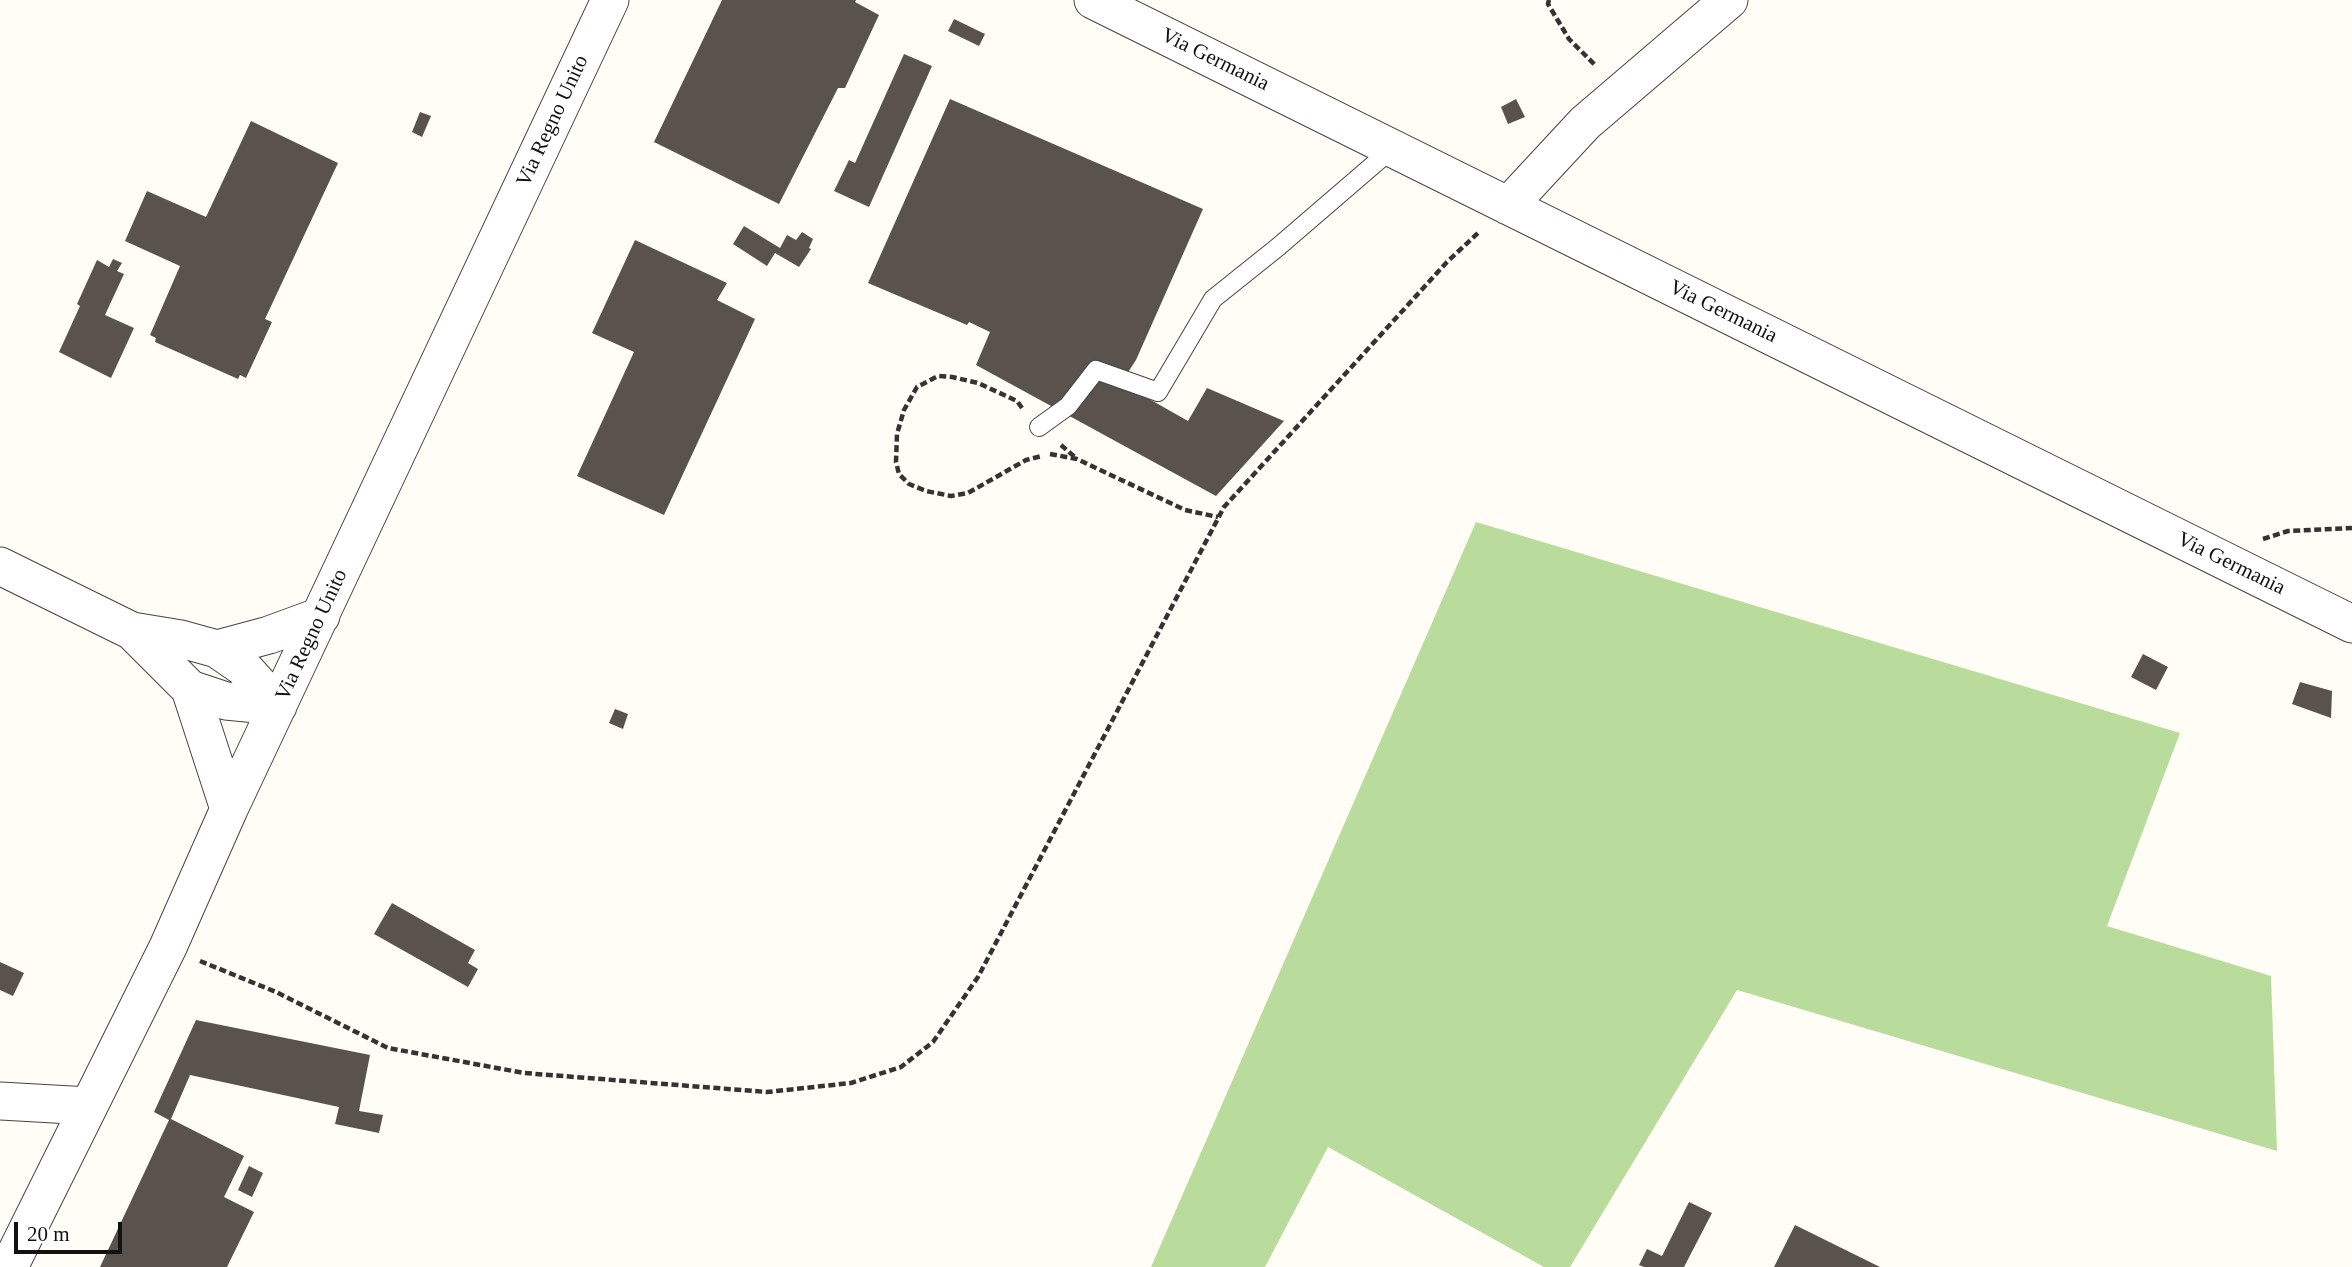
<!DOCTYPE html>
<style>
body{margin:0}
#map{position:relative;width:2352px;height:1267px;overflow:hidden;background:#fffdf5;font-family:"Times New Roman",serif}
canvas{display:block}
.scale{position:absolute;left:14px;top:1222px;width:108px;height:32px;box-sizing:border-box;border:4px solid #111;border-top:0;padding-left:9px;font-size:21px;line-height:24px;white-space:nowrap;color:#111;-webkit-text-stroke:5px #fff;paint-order:stroke}
</style>
<div id="map">
<canvas width="2352" height="1267"></canvas>
<div class="scale">20 m</div>
</div>
<script>
const context = document.querySelector('canvas').getContext('2d');
context.lineJoin = 'round';
function fill(path, color) { context.fillStyle = color; context.fill(path, 'evenodd'); }
const poly = rows => new Path2D(rows.map(r => 'M' + r).join(''));
function trace(path, color, width, dash) { context.strokeStyle = color; context.lineWidth = width; context.lineCap = dash ? 'butt' : 'round'; context.setLineDash(dash || []); context.stroke(path); }
function drawText(font, color, halo, rows, align = 'center') {
  context.font = font + ' "Times New Roman",serif'; context.lineWidth = 7; context.setLineDash([]); context.textBaseline = 'middle'; context.strokeStyle = halo; context.fillStyle = color; for (const [text, x, y, turn = 0] of rows) {
    context.save(); context.translate(x, y); context.rotate((+turn || 0) * Math.PI / 180); context.textAlign = isNaN(turn) ? turn : align; if (halo) context.strokeText(text, 0, 0); context.fillText(text, 0, 0); context.restore();
  }
}
const forest = poly([
 [1476,522,2180,733,2107,926,2271,976,2277,1151,1737,990,1570,1267,1544,1267,1328,1147,1265,1267,1151,1267]
]);
const building = poly([
 [722,0,856,0,855,2,879,15,845,88,838,88,779,204,654,142],
 [954,19,985,34,979,46,948,31],
 [904,54,932,66,869,207,834,191,849,160,855,163],
 [950,99,1203,209,1136,360,1121,383,1188,421,1207,388,1284,421,1216,496,976,365,990,332,969,322,967,325,868,283],
 [1516,99,1525,117,1508,124,1501,107],
 [420,112,431,116,422,137,412,132],
 [251,121,338,163,265,319,272,322,246,378,240,375,238,379,155,342,156,338,150,335,180,266,125,241,147,191,206,217],
 [744,226,780,248,787,235,796,240,802,232,813,239,809,248,811,249,799,267,775,253,767,266,733,244],
 [635,240,727,283,717,300,755,319,664,515,577,476,634,352,592,333],
 [113,259,122,263,117,271,124,274,105,315,134,328,111,378,59,352,80,306,77,304,97,260,109,267],
 [2143,654,2168,667,2156,690,2131,677],
 [2300,682,2332,691,2331,718,2292,704],
 [615,709,628,714,623,729,609,723],
 [392,903,475,950,468,963,478,969,468,987,374,934],
 [0,962,24,973,13,996,0,990],
 [196,1020,370,1055,359,1111,383,1115,379,1133,335,1124,339,1107,190,1075,171,1119,244,1156,224,1197,254,1212,227,1267,100,1267,169,1120,154,1112],
 [249,1166,263,1173,252,1197,238,1190],
 [1689,1202,1712,1213,1684,1267,1644,1267,1639,1265,1647,1249,1662,1256],
 [1795,1225,1880,1267,1774,1267]
]);
const path = poly([
 [1549,0,1548,4,1569,39,1596,66],
 [1022,408,1017,401,978,383,952,377,938,376,917,387,904,410,897,434,896,462,899,474,909,484,926,491,951,496,968,493,1026,460,1042,456],
 [1061,445,1077,459],
 [1050,454,1077,459,1185,510,1218,517],
 [2263,539,2288,531,2352,528],
 [200,961,276,992,388,1048,524,1073,767,1092,851,1083,901,1067,933,1042,978,977,1224,507,1447,262,1479,232]
]);
const lane = poly([
 [1039,427,1068,406,1096,370,1158,392,1213,299,1278,247,1393,148]
]);
const street = poly([
 [1093,0,2352,624],
 [1508,206,1585,123,1729,0],
 [0,566,132,631,181,639,217,649,269,635,321,616],
 [132,631,190,689,229,809],
 [217,649,243,667,278,706],
 [190,689,226,701,278,706],
 [0,1101,89,1106],
 [9,1267,168,947,229,809,610,0]
]);
const streetNames = [
 ["Via Germania",1215,60,26],
 ["Via Regno Unito",553,121,-65],
 ["Via Germania",1723,312,26],
 ["Via Germania",2231,564,26],
 ["Via Regno Unito",312,635,-65]
];
fill(forest, '#b9dc9c');
fill(building, '#5a524d');
trace(lane, '#444', 20);
trace(street, '#444', 39);
trace(path, '#333', 4.5, [7, 3.5]);
trace(lane, '#fff', 18);
trace(street, '#fff', 37);
drawText('21px', '#111', '#fff', streetNames);
</script>
